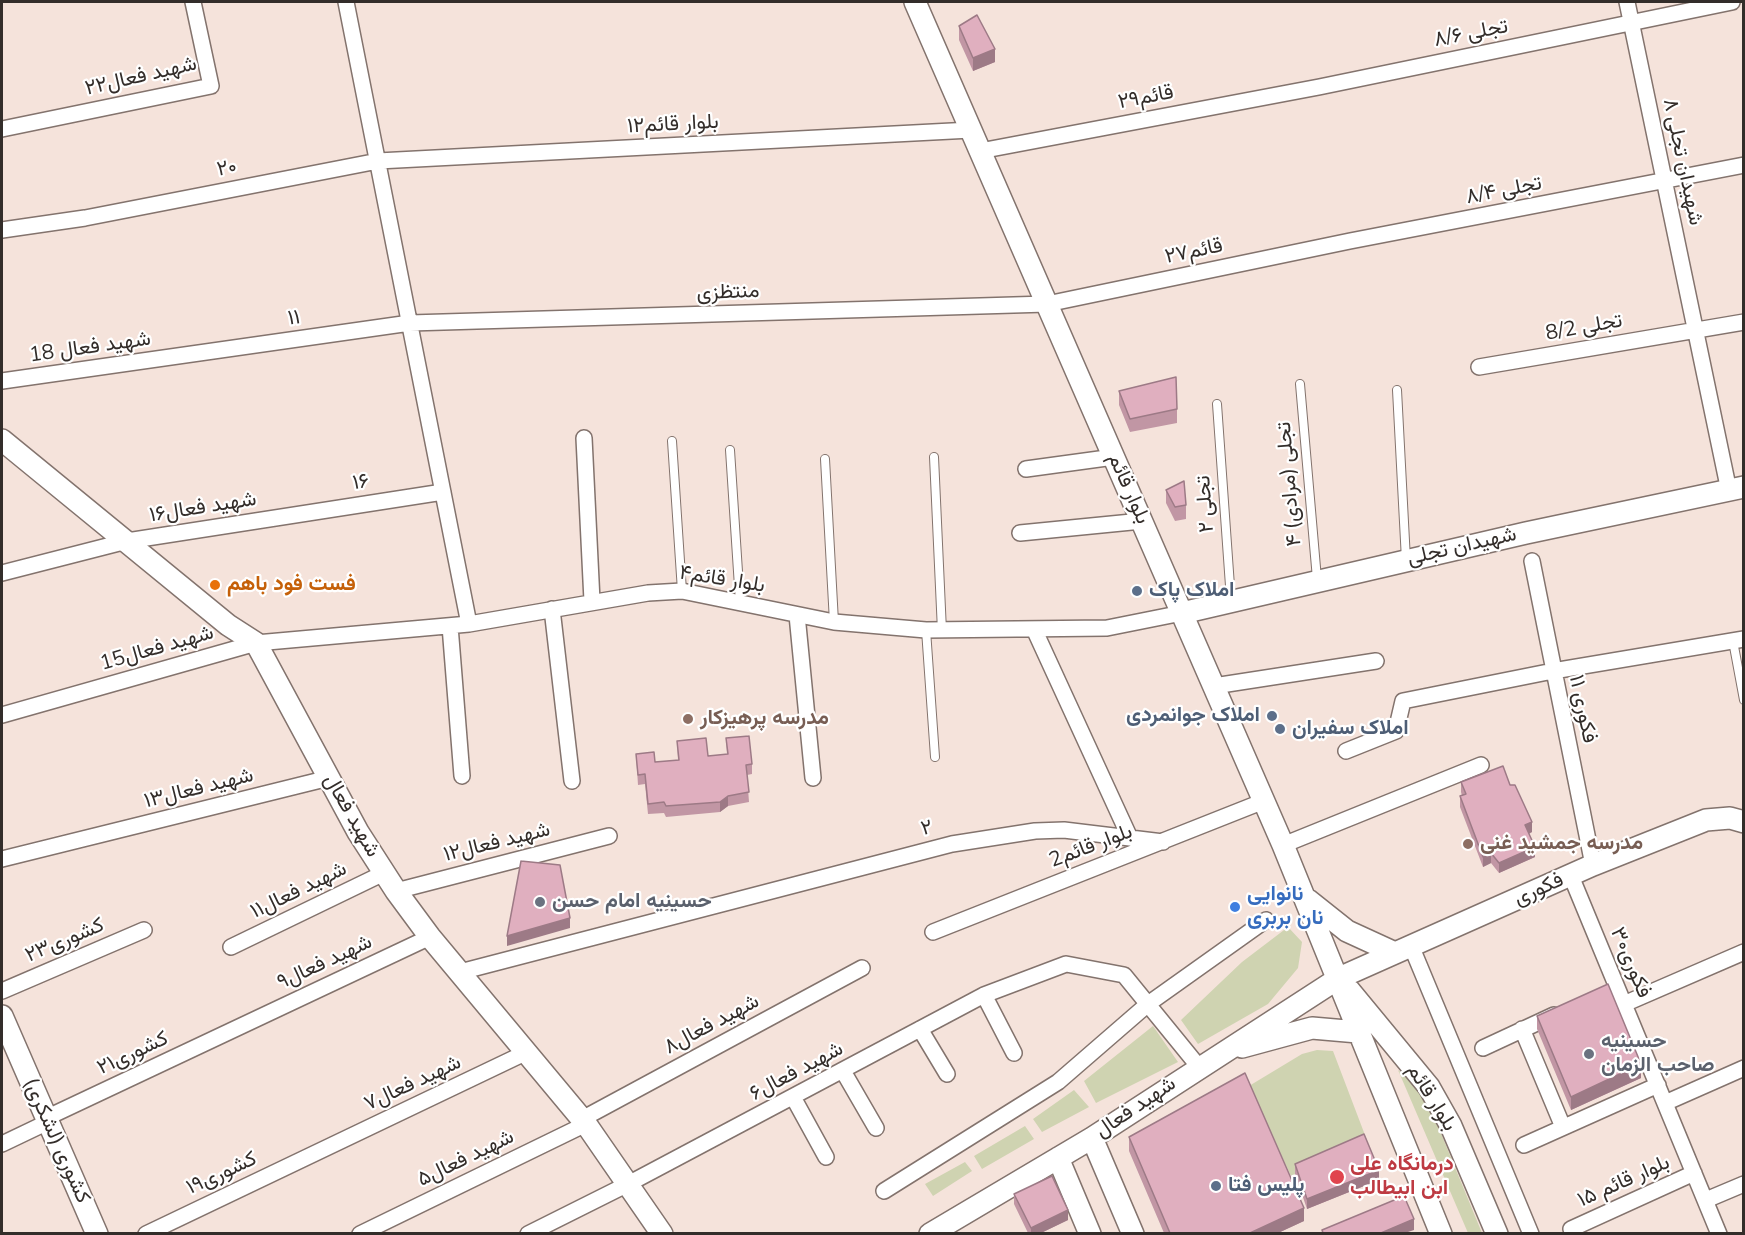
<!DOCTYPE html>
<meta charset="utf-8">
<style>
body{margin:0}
#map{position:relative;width:1745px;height:1235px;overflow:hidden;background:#f5e3db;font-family:"Nunito Sans",sans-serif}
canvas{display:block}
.frame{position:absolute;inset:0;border:3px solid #332d2a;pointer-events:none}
</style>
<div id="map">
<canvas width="1745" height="1235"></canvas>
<div class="frame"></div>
</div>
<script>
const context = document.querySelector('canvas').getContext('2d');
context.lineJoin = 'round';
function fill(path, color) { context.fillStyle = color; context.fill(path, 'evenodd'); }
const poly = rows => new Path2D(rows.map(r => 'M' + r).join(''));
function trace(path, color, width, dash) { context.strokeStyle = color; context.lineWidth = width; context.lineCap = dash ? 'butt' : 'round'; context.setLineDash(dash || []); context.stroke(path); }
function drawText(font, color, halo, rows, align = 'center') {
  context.font = font + ' "Nunito Sans",Vazirmatn,sans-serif'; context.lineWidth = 4.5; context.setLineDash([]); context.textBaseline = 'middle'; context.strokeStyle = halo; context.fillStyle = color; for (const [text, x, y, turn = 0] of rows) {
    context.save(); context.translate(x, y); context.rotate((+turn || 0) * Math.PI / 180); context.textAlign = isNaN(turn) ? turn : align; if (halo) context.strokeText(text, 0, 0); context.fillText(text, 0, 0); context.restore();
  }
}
const green = poly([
 [1288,927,1302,942,1298,968,1268,1004,1198,1044,1181,1020,1242,962],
 [1153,1026,1178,1062,1096,1103,1084,1081],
 [1317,1050,1333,1051,1368,1143,1291,1176,1249,1086,1302,1054],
 [1398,1070,1424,1092,1482,1233,1468,1233],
 [1074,1090,1089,1107,1042,1132,1033,1119],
 [1025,1126,1034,1139,982,1169,974,1156],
 [965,1162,972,1171,933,1196,925,1184]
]);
const lane = poly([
 [1300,384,1317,579],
 [1397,390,1406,560],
 [1217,404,1231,600],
 [672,441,682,591],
 [730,450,740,602],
 [934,457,942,631],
 [825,459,834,622],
 [926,630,935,757],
 [1733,641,1744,700]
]);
const street = poly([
 [346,2,469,624],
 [1627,2,1729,491],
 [2,129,211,86,193,2],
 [980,151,1319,87,1732,2],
 [2,230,85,218,378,161,971,130],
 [1479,367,1744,322],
 [2,381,410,323,1047,304,1350,241,1744,165],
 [584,438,592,601],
 [1026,469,1114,457],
 [1020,533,1142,521],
 [1532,561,1593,865],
 [2,573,127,541,443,492],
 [552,609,572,781],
 [797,615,813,778],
 [450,626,462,776],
 [1034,629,1130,838],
 [1214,686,1376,661],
 [2,715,256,643,469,624,648,593,682,591,834,622,926,630,1107,628,1182,613],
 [1346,751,1396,731,1403,701,1553,671,1744,639],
 [1283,845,1481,765],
 [2,859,329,778],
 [1571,876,1719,1234],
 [396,891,609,836],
 [933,932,1264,801],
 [231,947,384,873],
 [1412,948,1531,1234],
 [460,972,952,844,1035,831,1064,830,1163,842],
 [2,991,144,930],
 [984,995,1014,1053],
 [1624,1004,1744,952],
 [920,1029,947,1074],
 [1522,1029,1563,1127],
 [1483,1048,1554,1015],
 [843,1071,876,1128],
 [793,1097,826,1157],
 [1665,1103,1744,1068],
 [46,1118,430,937],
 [582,1119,862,968],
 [2,1144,48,1122],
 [1524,1145,1658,1085],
 [884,1191,1058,1082,1148,1004,1266,920],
 [1706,1200,1744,1184],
 [1571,1229,1694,1173],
 [146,1234,527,1052],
 [360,1234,586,1124],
 [528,1234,628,1184,984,995,1066,964,1124,975,1199,1067]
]);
const secondary = poly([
 [915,2,1283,845,1441,1234],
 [2,440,228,625,256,643,358,832,396,891,430,937,586,1124,662,1234],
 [1182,613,1526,533,1744,487],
 [1308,900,1347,931,1395,953],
 [1349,990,1429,1087,1451,1126,1497,1234],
 [2,1016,97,1234],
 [1242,1047,1312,1028,1358,1032],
 [1092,1138,1133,1234],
 [1058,1158,1090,1234],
 [930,1234,1092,1138,1339,978,1593,865,1706,820,1730,818,1744,822]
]);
const wall = poly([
 [959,26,995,62,973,71,959,40],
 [1119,391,1177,409,1177,423,1130,432,1119,405],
 [1166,490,1186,505,1186,519,1175,521,1166,503],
 [726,738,752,764,752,774,747,775,749,802,728,806,720,812,666,817,664,813,648,814,645,784,638,785,636,754,655,762,678,760,677,741,708,756,727,755],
 [1461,782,1510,785,1532,832,1529,834,1535,857,1499,873,1491,863,1483,867,1460,807,1460,796,1462,796,1461,792],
 [1537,1016,1641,1078,1571,1110,1537,1029],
 [1129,1137,1304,1221,1278,1233,1164,1233,1129,1151],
 [1295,1164,1379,1180,1307,1209,1295,1174],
 [1014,1194,1068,1220,1041,1233,1028,1233,1014,1204]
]);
const shadedWall = poly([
 [995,49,995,62,973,71,973,58],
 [728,796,728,806,720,812,720,802],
 [1532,822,1532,832,1525,835,1525,825],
 [1535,847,1535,857,1499,873,1499,863],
 [1491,853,1491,863,1483,867,1483,857],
 [570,918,570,928,507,946,507,936],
 [1641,1064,1641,1078,1571,1110,1571,1097],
 [1379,1170,1379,1180,1307,1209,1307,1199],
 [1304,1208,1304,1221,1278,1233,1250,1233],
 [1068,1210,1068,1220,1041,1233,1031,1233,1031,1228],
 [1414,1219,1414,1230,1405,1233,1381,1233]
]);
const building = poly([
 [977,15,995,49,973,58,959,26,977,15],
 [1176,377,1177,409,1130,419,1119,391,1176,377],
 [1184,481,1186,505,1175,507,1166,490,1184,481],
 [749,736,752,764,746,765,749,792,728,796,720,802,666,806,664,802,648,804,645,774,638,775,636,754,654,752,655,762,679,760,677,741,706,738,708,756,728,754,726,738,749,736],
 [1503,766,1510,785,1515,785,1532,822,1525,825,1535,847,1499,863,1491,853,1483,857,1460,796,1466,794,1461,782,1503,766],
 [521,861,560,865,570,918,507,936,521,861],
 [1608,984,1641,1064,1571,1097,1537,1016,1608,984],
 [1245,1073,1304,1208,1250,1233,1170,1233,1129,1137,1245,1073],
 [1364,1134,1379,1170,1307,1199,1295,1164,1364,1134],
 [1052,1176,1068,1210,1031,1228,1014,1194,1052,1176],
 [1404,1196,1414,1219,1381,1233,1323,1233,1322,1230,1404,1196]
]);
const markers = [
 [215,585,6,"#e8710a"],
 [1137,591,6,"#5c6f8a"],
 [1272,716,6,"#5c6f8a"],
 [688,719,6,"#8d6e63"],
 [1280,729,6,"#5c6f8a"],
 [1468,844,6,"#8d6e63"],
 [540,902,6,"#6b7280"],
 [1235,907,6,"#3f7fe0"],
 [1589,1054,6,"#6b7280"],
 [1337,1177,8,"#e0444e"],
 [1216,1186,6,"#5c6f8a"]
];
const streetNames = [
 ["تجلی ۸/۶",1471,34,-11],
 ["شهید فعال۲۲",141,77,-13],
 ["قائم۲۹",1146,98,-11],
 ["بلوار قائم۱۲",673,125,-3],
 ["شهیدان تجلی ۸",1682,162,78],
 ["۲۰",227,169,-11],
 ["۸/۴ تجلی",1504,191,-11],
 ["قائم۲۷",1194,252,-12],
 ["منتظزی",728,293,-2],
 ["۱۱",294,319,-8],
 ["8/2 تجلی",1584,328,-10],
 ["18 شهید فعال",90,348,-8],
 ["۱۶",361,483,-9],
 ["۴ تجلی (مرادی)",1290,484,-95],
 ["بلوار قائم",1128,489,66],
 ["۲ تجلی",1206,504,-94],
 ["شهید فعال۱۶",203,508,-9],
 ["شهیدان تجلی",1462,547,-13],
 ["بلوار قائم۴",722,580,9],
 ["15شهید فعال",157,649,-16],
 ["فکوری ۱۱",1582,709,78],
 ["شهید فعال۱۳",199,789,-14],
 ["شهید فعال",351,816,60],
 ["۲",927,829,-15],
 ["شهید فعال۱۲",497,843,-14],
 ["2بلوار قائم",1091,847,-21],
 ["فکوری",1539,890,-24],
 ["شهید فعال۱۱",299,891,-26],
 ["کشوری۲۳",65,941,-23],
 ["شهید فعال۹",325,963,-25],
 ["فکوری۳۰",1630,963,67],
 ["شهید فعال۸",712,1025,-28],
 ["۲۱کشوری",133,1054,-25],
 ["شهید فعال۶",797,1072,-28],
 ["شهید فعال۷",413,1084,-25],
 ["بلوار قائم",1431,1098,58],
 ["شهید فعال",1136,1108,-34],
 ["کشوری (لشکری)",56,1141,66],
 ["شهید فعال۵",466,1159,-26],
 ["۱۹کشوری",222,1174,-25],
 ["بلوار قائم ۱۵",1624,1182,-24]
];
const foodNames = [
 ["فست فود باهم",227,585]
];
const serviceNames = [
 ["املاک پاک",1149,591],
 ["املاک جوانمردی",1260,716,"right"],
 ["املاک سفیران",1292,729],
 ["پلیس فتا",1228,1186]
];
const educationNames = [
 ["مدرسه پرهیزکار",700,719],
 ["مدرسه جمشید غنی",1480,844]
];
const shopNames = [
 ["نانوایی",1247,895],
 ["نان بربری",1247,919]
];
const worshipNames = [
 ["حسینیه امام حسن",552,902],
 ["حسینیه",1601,1042],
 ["صاحب الزمان",1601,1066]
];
const healthNames = [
 ["درمانگاه علی",1350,1165],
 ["ابن ابیطالب",1350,1189]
];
fill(green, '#cfd3b1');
trace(lane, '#83736d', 10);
trace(street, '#83736d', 18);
trace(secondary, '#83736d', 24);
trace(lane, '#fff', 8);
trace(street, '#fff', 15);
trace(secondary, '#fff', 21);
fill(wall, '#c196a4');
fill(shadedWall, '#9d7a86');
fill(building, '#e0afbf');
trace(building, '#9d7a86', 1.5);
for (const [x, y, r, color] of markers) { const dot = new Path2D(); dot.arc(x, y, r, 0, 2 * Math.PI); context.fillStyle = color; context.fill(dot); trace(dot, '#fff', 2); }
drawText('21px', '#332d2a', '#fff', streetNames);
drawText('bold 21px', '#c56008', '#fff', foodNames, 'left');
drawText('bold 21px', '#4e5e75', '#fff', serviceNames, 'left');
drawText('bold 21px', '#785e54', '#fff', educationNames, 'left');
drawText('bold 21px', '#366cbe', '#fff', shopNames, 'left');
drawText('bold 21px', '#5b616d', '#fff', worshipNames, 'left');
drawText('bold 21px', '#be3a42', '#fff', healthNames, 'left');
</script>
